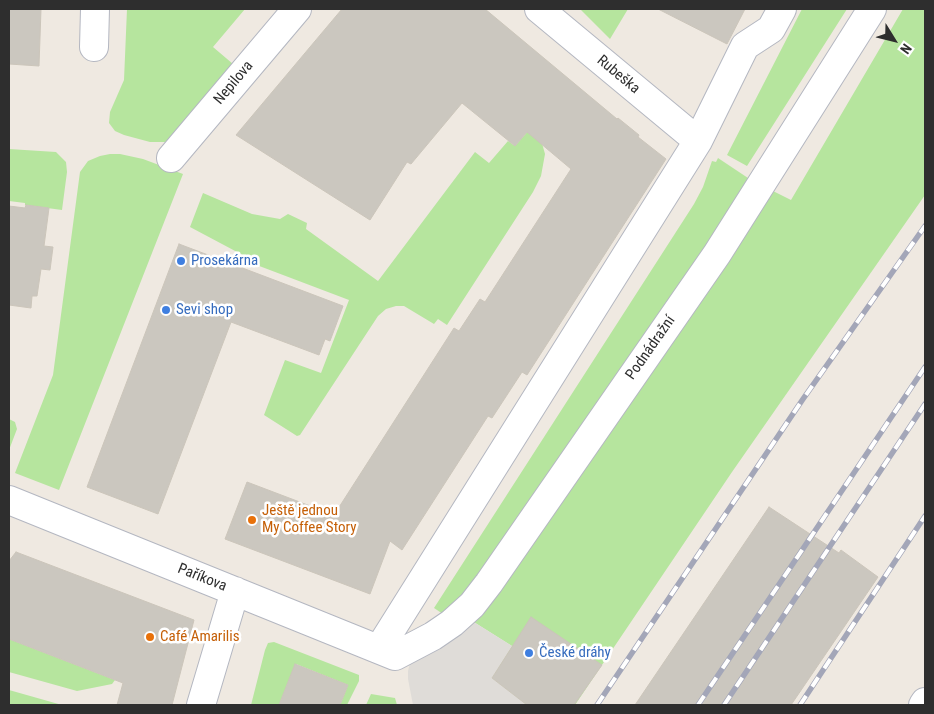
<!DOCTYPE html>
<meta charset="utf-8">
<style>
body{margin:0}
#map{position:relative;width:934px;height:714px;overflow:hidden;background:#efe9e1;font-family:"Roboto Condensed",sans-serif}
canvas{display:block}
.frame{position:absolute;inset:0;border:10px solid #2e2e2e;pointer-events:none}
.north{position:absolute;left:869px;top:15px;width:50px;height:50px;-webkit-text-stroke:4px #fff;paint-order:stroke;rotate:126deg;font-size:14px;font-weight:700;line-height:20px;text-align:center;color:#2e2e2e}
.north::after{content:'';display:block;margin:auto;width:18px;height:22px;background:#2e2e2e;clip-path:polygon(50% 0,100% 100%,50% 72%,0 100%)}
</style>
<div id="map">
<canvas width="934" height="714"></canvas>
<div class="frame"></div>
<div class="north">N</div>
</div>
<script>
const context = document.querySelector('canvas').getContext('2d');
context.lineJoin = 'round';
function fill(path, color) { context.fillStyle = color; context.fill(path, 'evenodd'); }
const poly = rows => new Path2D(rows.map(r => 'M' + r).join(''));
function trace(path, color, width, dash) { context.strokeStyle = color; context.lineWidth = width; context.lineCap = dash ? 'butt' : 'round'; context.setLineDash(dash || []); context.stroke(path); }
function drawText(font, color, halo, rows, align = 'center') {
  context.font = font + ' "Roboto Condensed",sans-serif'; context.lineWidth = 5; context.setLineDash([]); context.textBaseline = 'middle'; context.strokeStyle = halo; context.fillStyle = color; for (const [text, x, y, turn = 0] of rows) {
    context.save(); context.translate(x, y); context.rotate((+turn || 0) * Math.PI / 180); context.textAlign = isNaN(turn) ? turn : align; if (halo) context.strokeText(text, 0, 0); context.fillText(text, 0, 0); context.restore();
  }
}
const green = poly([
 [127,9,245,9,213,47,233,64,234,68,176,137,165,142,150,142,124,135,115,131,109,123,110,112,124,80],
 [580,9,628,9,610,39],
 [802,9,847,9,747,166,727,155],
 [903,9,925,9,925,195,732,472,575,705,527,705,492,678,512,646,469,619,689,315,773,191,791,200],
 [536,122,545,154,541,176,533,192,447,325,438,319,434,324,404,306,396,306,386,309,378,316,300,435,297,436,264,415,285,360,321,373,349,300,254,264,254,261,190,227,203,193,252,214,280,219,288,214,307,223,306,229,378,281,475,152,489,163,508,141,515,146],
 [9,149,56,152,66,162,67,172,62,210,25,205,25,203,9,201],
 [110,154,120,154,143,159,183,174,59,490,15,473,53,375,80,172,88,161,100,156],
 [718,158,751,180,482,575,446,616,434,608,694,204,703,187,712,161,716,162],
 [9,419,15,422,17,429,9,450],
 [9,639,115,680,112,684,77,691,9,672],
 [274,642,359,675,359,681,347,705,340,705,348,685,296,664,279,705,251,705,265,650,268,643],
 [9,690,62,705,9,705],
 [371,694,395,698,397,705,366,705]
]);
const plaza = poly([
 [469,619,512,646,492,678,527,705,413,705,408,679,408,671,410,663]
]);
const building = poly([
 [9,9,41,9,39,66,9,64,9,9],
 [342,9,485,9,617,119,618,118,639,135,638,137,666,159,527,375,522,372,492,418,488,416,402,550,390,541,370,594,225,539,247,482,334,515,454,328,459,331,480,299,485,302,571,169,527,132,515,146,462,103,411,164,407,162,370,220,236,135,342,9],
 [658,9,745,9,727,44,658,9],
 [26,205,49,208,44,246,53,247,50,270,41,269,37,296,32,296,31,308,9,305,9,206,25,208,26,205],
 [179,244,343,306,330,341,325,339,319,355,231,322,158,514,87,487,179,244],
 [769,507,839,553,841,550,878,577,791,705,635,705,769,507],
 [16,552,194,620,172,705,117,705,123,683,9,639,9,561,16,552],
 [531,617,602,665,574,705,527,705,492,678,531,617],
 [295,664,348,685,340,705,279,705,295,664]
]);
const minor = poly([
 [539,9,698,141],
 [94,47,95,9],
 [171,158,297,9],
 [9,500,395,656,433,636,452,623,472,605,489,583,717,254,872,9],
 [379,649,698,141,745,46,771,29,782,9],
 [201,705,235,591],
 [923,705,925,702]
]);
const rail = poly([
 [597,705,803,399,925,226],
 [698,705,925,367],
 [724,705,925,404],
 [800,705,925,516]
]);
const markers = [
 [181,261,5,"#3f7fe0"],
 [166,310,5,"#3f7fe0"],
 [252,520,5,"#e8710a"],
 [150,637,5,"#e8710a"],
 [529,653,5,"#3f7fe0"]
];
const streetNames = [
 ["Rubeška",618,75,40],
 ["Nepilova",234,83,-50],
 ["Podnádražní",651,348,-55],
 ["Paříkova",202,578,22]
];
const shopNames = [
 ["Prosekárna",191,261],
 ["Sevi shop",176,310],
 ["České dráhy",539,653]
];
const foodNames = [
 ["Ještě jednou",262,511],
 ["My Coffee Story",262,528],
 ["Café Amarilis",160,637]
];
fill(green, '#b6e59e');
fill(plaza, '#dfdcd8');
fill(building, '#cbc7bf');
trace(building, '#cbc5ba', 1);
trace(minor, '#b4b7c1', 30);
trace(minor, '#fff', 28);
trace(rail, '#a3a6b8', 5.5);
trace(rail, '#fff', 4, [11]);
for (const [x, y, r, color] of markers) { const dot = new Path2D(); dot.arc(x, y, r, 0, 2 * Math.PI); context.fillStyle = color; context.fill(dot); trace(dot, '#fff', 2); }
drawText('15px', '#2e2e2e', '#fff', streetNames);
drawText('15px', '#366cbe', '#fff', shopNames, 'left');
drawText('15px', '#c56008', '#fff', foodNames, 'left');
</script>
